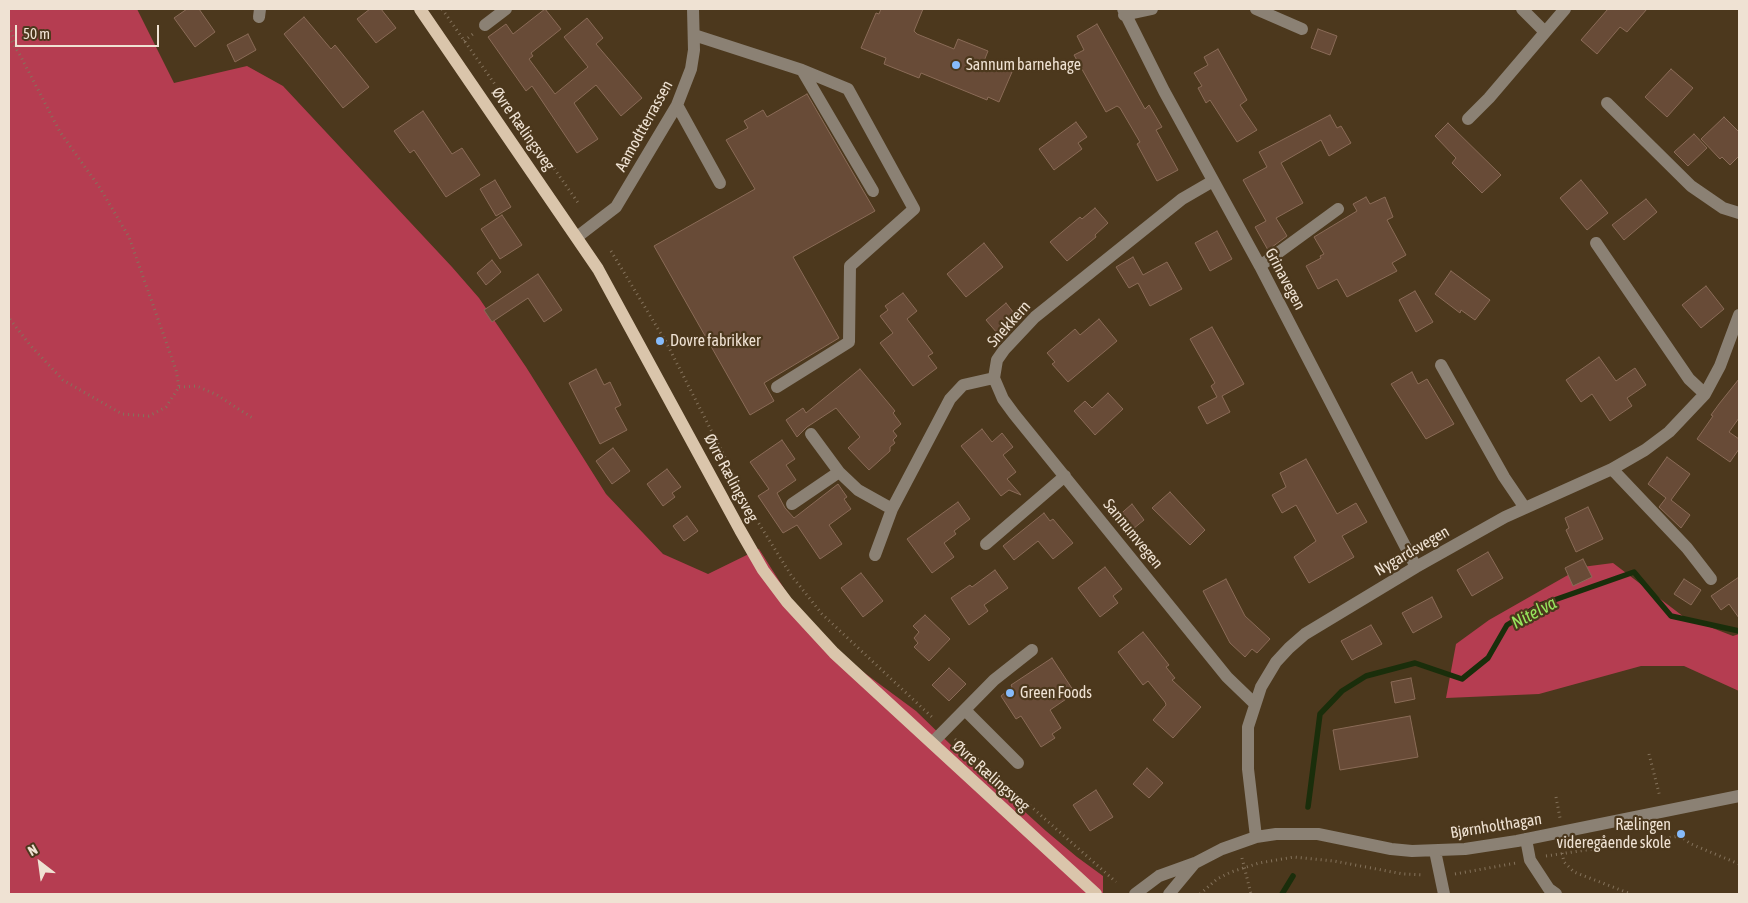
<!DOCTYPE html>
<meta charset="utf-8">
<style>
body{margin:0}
#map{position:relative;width:1748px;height:903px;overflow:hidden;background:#4c381d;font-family:"Asap Condensed",sans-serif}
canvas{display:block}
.frame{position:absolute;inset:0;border:10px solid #efe2d3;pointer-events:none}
.north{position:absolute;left:15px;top:838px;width:50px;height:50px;-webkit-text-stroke:4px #4c381d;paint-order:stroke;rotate:330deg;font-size:14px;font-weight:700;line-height:20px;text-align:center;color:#efe2d3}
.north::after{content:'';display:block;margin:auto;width:18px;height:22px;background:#efe2d3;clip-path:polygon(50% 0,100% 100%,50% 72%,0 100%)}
.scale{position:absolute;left:15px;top:25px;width:144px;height:22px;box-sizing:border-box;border:2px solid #efe2d3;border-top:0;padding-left:6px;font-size:15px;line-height:18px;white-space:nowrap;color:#efe2d3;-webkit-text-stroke:4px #4c381d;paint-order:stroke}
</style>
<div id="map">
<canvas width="1748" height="903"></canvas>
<div class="frame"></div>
<div class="north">N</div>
<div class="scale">50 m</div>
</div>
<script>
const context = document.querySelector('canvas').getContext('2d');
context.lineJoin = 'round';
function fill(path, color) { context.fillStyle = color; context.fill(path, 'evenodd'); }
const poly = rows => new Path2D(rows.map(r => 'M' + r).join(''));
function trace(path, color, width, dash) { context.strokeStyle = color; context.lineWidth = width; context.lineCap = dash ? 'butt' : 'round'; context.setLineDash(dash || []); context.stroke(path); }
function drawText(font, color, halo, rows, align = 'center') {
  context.font = font + ' "Asap Condensed",sans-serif'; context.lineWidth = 4.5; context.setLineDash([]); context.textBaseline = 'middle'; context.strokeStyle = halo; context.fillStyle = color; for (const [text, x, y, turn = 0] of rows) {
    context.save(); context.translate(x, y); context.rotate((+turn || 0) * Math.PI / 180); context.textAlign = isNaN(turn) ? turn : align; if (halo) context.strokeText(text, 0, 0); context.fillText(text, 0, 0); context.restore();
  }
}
const forest = poly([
 [9,9,137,9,174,83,247,66,283,86,452,267,479,298,526,367,606,494,663,554,708,574,759,549,792,601,847,660,916,711,951,745,984,769,1014,802,1046,831,1077,857,1103,876,1103,894,9,894],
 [1613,563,1684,617,1733,636,1739,634,1739,691,1684,666,1641,666,1539,694,1446,698,1456,644,1489,620,1582,567]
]);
const stream = poly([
 [1308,807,1320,714,1342,691,1366,676,1415,663,1462,679,1488,658,1507,625,1540,605,1634,572,1671,616,1739,631],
 [1282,894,1293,876]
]);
const building = poly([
 [187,9,199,9,215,32,195,47,174,18,187,9],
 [370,9,381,9,396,28,376,43,357,19,370,9],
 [545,9,561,29,531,53,533,56,529,59,555,94,588,67,564,37,587,18,603,38,596,44,642,98,621,116,596,85,574,103,598,139,577,153,532,86,526,91,488,37,506,24,513,34,545,9],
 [881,9,923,9,914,31,917,34,954,49,958,39,988,51,984,61,1012,72,999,102,988,97,987,100,921,73,919,78,884,64,886,58,861,48,876,13,879,14,881,9],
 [1608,9,1647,9,1627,32,1620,27,1597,54,1581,40,1608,9],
 [304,17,331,49,335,45,369,87,343,108,284,34,304,17],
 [1097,24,1145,109,1149,105,1162,127,1156,130,1178,170,1157,181,1137,144,1140,142,1120,108,1117,106,1106,112,1074,55,1084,50,1077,36,1097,24],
 [1318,29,1337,36,1330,55,1311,48,1318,29],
 [248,34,256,50,235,62,227,45,248,34],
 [1218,49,1247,100,1240,105,1257,130,1237,142,1210,100,1206,103,1198,88,1202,86,1194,73,1208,65,1204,57,1218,49],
 [1671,69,1693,88,1667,117,1645,97,1671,69],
 [807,94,875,211,793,257,839,338,764,383,774,401,750,415,654,246,755,189,726,140,748,128,744,121,763,110,767,117,807,94],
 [423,111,452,154,462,148,480,175,446,197,414,150,410,153,394,131,423,111],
 [1330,115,1337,128,1341,126,1351,143,1329,156,1321,140,1281,163,1303,203,1276,218,1287,236,1268,250,1255,227,1266,221,1243,180,1267,167,1259,152,1330,115],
 [1724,117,1739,132,1739,156,1730,165,1722,157,1720,159,1701,139,1724,117],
 [1076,122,1087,137,1078,143,1082,149,1054,170,1039,149,1076,122],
 [1448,123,1501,175,1482,193,1452,163,1456,158,1435,136,1448,123],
 [1694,134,1707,148,1688,166,1674,152,1694,134],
 [495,180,511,207,496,216,480,189,495,180],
 [1581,180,1608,213,1587,230,1560,198,1581,180],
 [1366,197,1370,204,1385,197,1393,217,1387,220,1406,255,1392,263,1397,271,1347,297,1337,279,1318,289,1306,266,1321,258,1320,256,1324,254,1314,237,1357,211,1353,204,1366,197],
 [1646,199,1657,212,1624,240,1612,225,1646,199],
 [1095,208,1108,223,1095,235,1096,237,1067,261,1050,242,1080,217,1082,219,1095,208],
 [502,215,522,245,500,259,481,229,502,215],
 [1217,231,1232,259,1210,271,1195,243,1217,231],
 [984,243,1003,267,966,297,947,274,984,243],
 [1133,257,1143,275,1167,262,1182,289,1150,306,1138,283,1129,288,1116,267,1133,257],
 [492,260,501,272,486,285,477,273,492,260],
 [1451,271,1490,300,1475,320,1461,310,1460,313,1435,294,1451,271],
 [538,274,562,310,544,322,528,298,492,322,484,310,538,274],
 [1706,286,1724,309,1701,328,1682,305,1706,286],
 [1415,291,1433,322,1416,332,1399,300,1415,291],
 [903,293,917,311,907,319,933,353,928,356,937,368,913,386,880,343,893,333,880,316,888,310,885,306,903,293],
 [1006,303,1017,317,997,333,986,320,1006,303],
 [1099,319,1117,341,1068,382,1052,364,1055,362,1047,353,1075,329,1080,335,1099,319],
 [1212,327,1244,384,1222,396,1230,412,1207,424,1198,407,1217,397,1211,386,1215,383,1190,339,1212,327],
 [1599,357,1616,381,1635,368,1646,385,1627,398,1632,406,1610,421,1592,394,1581,402,1566,380,1599,357],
 [596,369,604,385,610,382,621,405,615,408,627,430,600,444,569,383,596,369],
 [860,369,895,411,893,413,901,424,893,431,897,436,893,440,895,443,890,447,890,451,869,470,848,448,860,437,836,408,807,427,797,437,786,420,803,408,806,413,860,369],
 [1412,372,1418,384,1427,379,1454,424,1426,439,1391,384,1412,372],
 [1739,379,1739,418,1729,432,1739,439,1739,449,1730,462,1697,439,1713,416,1711,415,1719,404,1739,379],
 [1108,393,1123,409,1095,435,1074,411,1085,401,1092,408,1108,393],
 [982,429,992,442,1002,433,1013,447,1003,455,1016,472,1007,479,1021,495,1009,490,1001,496,961,446,982,429],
 [782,440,795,459,786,465,796,480,777,493,785,508,794,518,838,484,847,497,844,499,851,509,829,525,842,544,820,559,797,525,783,533,758,496,769,489,750,462,782,440],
 [613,448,630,471,612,484,596,461,613,448],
 [1667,457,1690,474,1671,500,1690,515,1681,528,1659,507,1666,498,1648,484,1667,457],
 [1306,459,1337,514,1356,503,1367,522,1342,536,1354,557,1309,583,1294,557,1316,541,1296,505,1282,513,1272,495,1286,487,1280,473,1306,459],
 [667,469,681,487,672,493,675,497,663,506,647,484,667,469],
 [1170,492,1205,530,1190,545,1152,508,1170,492],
 [958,502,970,519,954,531,956,534,944,543,954,557,932,573,907,539,958,502],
 [1132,504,1144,520,1128,533,1116,518,1132,504],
 [1588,507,1603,539,1576,552,1566,530,1569,528,1565,518,1588,507],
 [1044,513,1050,521,1053,519,1073,543,1053,559,1038,541,1014,560,1003,546,1044,513],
 [687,516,698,531,684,541,673,526,687,516],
 [1488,552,1503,578,1472,596,1457,570,1488,552],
 [1583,559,1592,577,1573,586,1565,568,1583,559],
 [1105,567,1122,589,1113,596,1118,603,1100,617,1078,588,1105,567],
 [995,570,1008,588,984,605,988,611,969,625,951,598,970,585,972,587,995,570],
 [861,573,883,601,863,617,841,588,861,573],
 [1739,577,1739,618,1729,604,1721,610,1711,596,1739,577],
 [1226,579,1245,616,1270,639,1257,653,1252,649,1245,657,1230,643,1203,591,1226,579],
 [1684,579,1701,590,1691,605,1674,594,1684,579],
 [1432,597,1442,617,1413,633,1402,613,1432,597],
 [925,615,950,639,929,661,914,647,918,643,914,638,919,632,913,626,925,615],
 [1371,625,1382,644,1352,660,1341,641,1371,625],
 [1143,632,1169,665,1166,667,1175,678,1172,680,1201,707,1173,738,1153,720,1166,705,1165,702,1148,681,1143,685,1118,652,1143,632],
 [1052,658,1075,693,1050,710,1061,728,1052,734,1055,738,1041,747,1021,716,1016,719,1001,696,1012,687,1011,685,1052,658],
 [949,668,966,684,949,701,932,685,949,668],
 [1411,678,1415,699,1395,703,1391,682,1411,678],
 [1410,716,1418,757,1340,770,1333,730,1410,716],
 [1147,768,1163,783,1149,798,1133,784,1147,768],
 [1096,790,1113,817,1090,831,1073,805,1096,790]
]);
const path = poly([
 [442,9,579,204],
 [9,26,18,48],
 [9,37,20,55,60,132,100,188,129,237,176,370,179,387,166,407,149,416,122,414,63,380,30,345,9,318],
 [464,41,473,34],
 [611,251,666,342,758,522,791,575,822,614,934,719],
 [179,387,197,386,217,395,254,419],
 [955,739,1116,882],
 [1649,754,1660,797],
 [1556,797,1560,818],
 [1562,853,1564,862,1574,872,1631,894],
 [1546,856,1680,836,1691,844,1739,864],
 [1242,858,1251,894],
 [1455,874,1516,863],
 [1200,894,1217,879,1231,872,1259,863,1294,857,1334,861,1403,874,1424,875]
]);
const minor = poly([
 [1123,9,1164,91,1260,266,1416,567],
 [1256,9,1302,29],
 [1522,9,1545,32],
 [1124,15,1152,9],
 [259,17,260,9],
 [485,25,506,9],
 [694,35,802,70,848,89,914,209,850,266,849,342,777,387],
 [802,70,873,191],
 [1607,103,1691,186,1723,208,1739,213],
 [677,105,720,183],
 [1468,119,1489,98,1565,9],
 [1213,181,1182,199,1035,317,1004,350,997,360,994,378,1003,399,1014,414,1227,677,1255,704],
 [577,237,616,207,677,105,691,69,694,50,693,9],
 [1596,243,1689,379,1705,394],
 [1260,266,1338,209],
 [1441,365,1504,477,1525,508],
 [811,434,839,472,858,490,892,509],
 [1612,469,1687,548,1711,579],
 [792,504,839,472],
 [986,544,1065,476],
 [875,555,892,509,950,399,963,385,994,378],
 [965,710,1018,763],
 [932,743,994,680,1032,650],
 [1256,837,1248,769,1248,727,1261,687,1276,662,1289,648,1305,634,1416,567,1505,517,1612,469,1645,450,1669,432,1705,394,1720,366,1739,315],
 [1526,839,1530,860,1549,889,1556,894],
 [1435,851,1444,894],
 [1135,894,1159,876,1195,863,1222,849,1256,837,1276,834,1318,834,1391,849,1412,851,1465,849,1517,841,1739,796],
 [1169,894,1194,864]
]);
const major = poly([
 [420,9,598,269,740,530,763,570,787,602,834,653,1096,894]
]);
const markers = [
 [956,65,5,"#86bbfb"],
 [660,341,5,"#86bbfb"],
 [1010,693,5,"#86bbfb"],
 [1681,834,5,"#86bbfb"]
];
const poiNames = [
 ["Sannum barnehage",966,65],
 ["Dovre fabrikker",670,341],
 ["Green Foods",1020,693],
 ["Rælingen",1671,825,"right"],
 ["videregående skole",1671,843,"right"]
];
const streetNames = [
 ["Aamodtterrassen",644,126,-61],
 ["Øvre Rælingsveg",523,129,55],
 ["Grinavegen",1285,279,62],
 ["Snekkern",1009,324,-48],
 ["Øvre Rælingsveg",731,478,62],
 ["Sannumvegen",1133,534,51],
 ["Nygardsvegen",1412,551,-30],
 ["Øvre Rælingsveg",991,776,42],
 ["Bjørnholthagan",1496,826,-9]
];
const waterNames = [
 ["Nitelva",1534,613,-28]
];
fill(forest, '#b53d51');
trace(stream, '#1a2e0b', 5.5);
fill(building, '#684b37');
trace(building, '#8a6b57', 1);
trace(path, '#85735c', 3, [1, 4]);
trace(minor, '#8b8174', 12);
trace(major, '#dac5ab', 12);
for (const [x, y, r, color] of markers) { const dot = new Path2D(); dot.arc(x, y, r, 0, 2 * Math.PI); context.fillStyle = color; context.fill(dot); trace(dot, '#4c381d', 2); }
drawText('16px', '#efe2d3', '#4c381d', poiNames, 'left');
drawText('16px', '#efe2d3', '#4c381d', streetNames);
drawText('italic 18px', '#97e55d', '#4c381d', waterNames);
</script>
